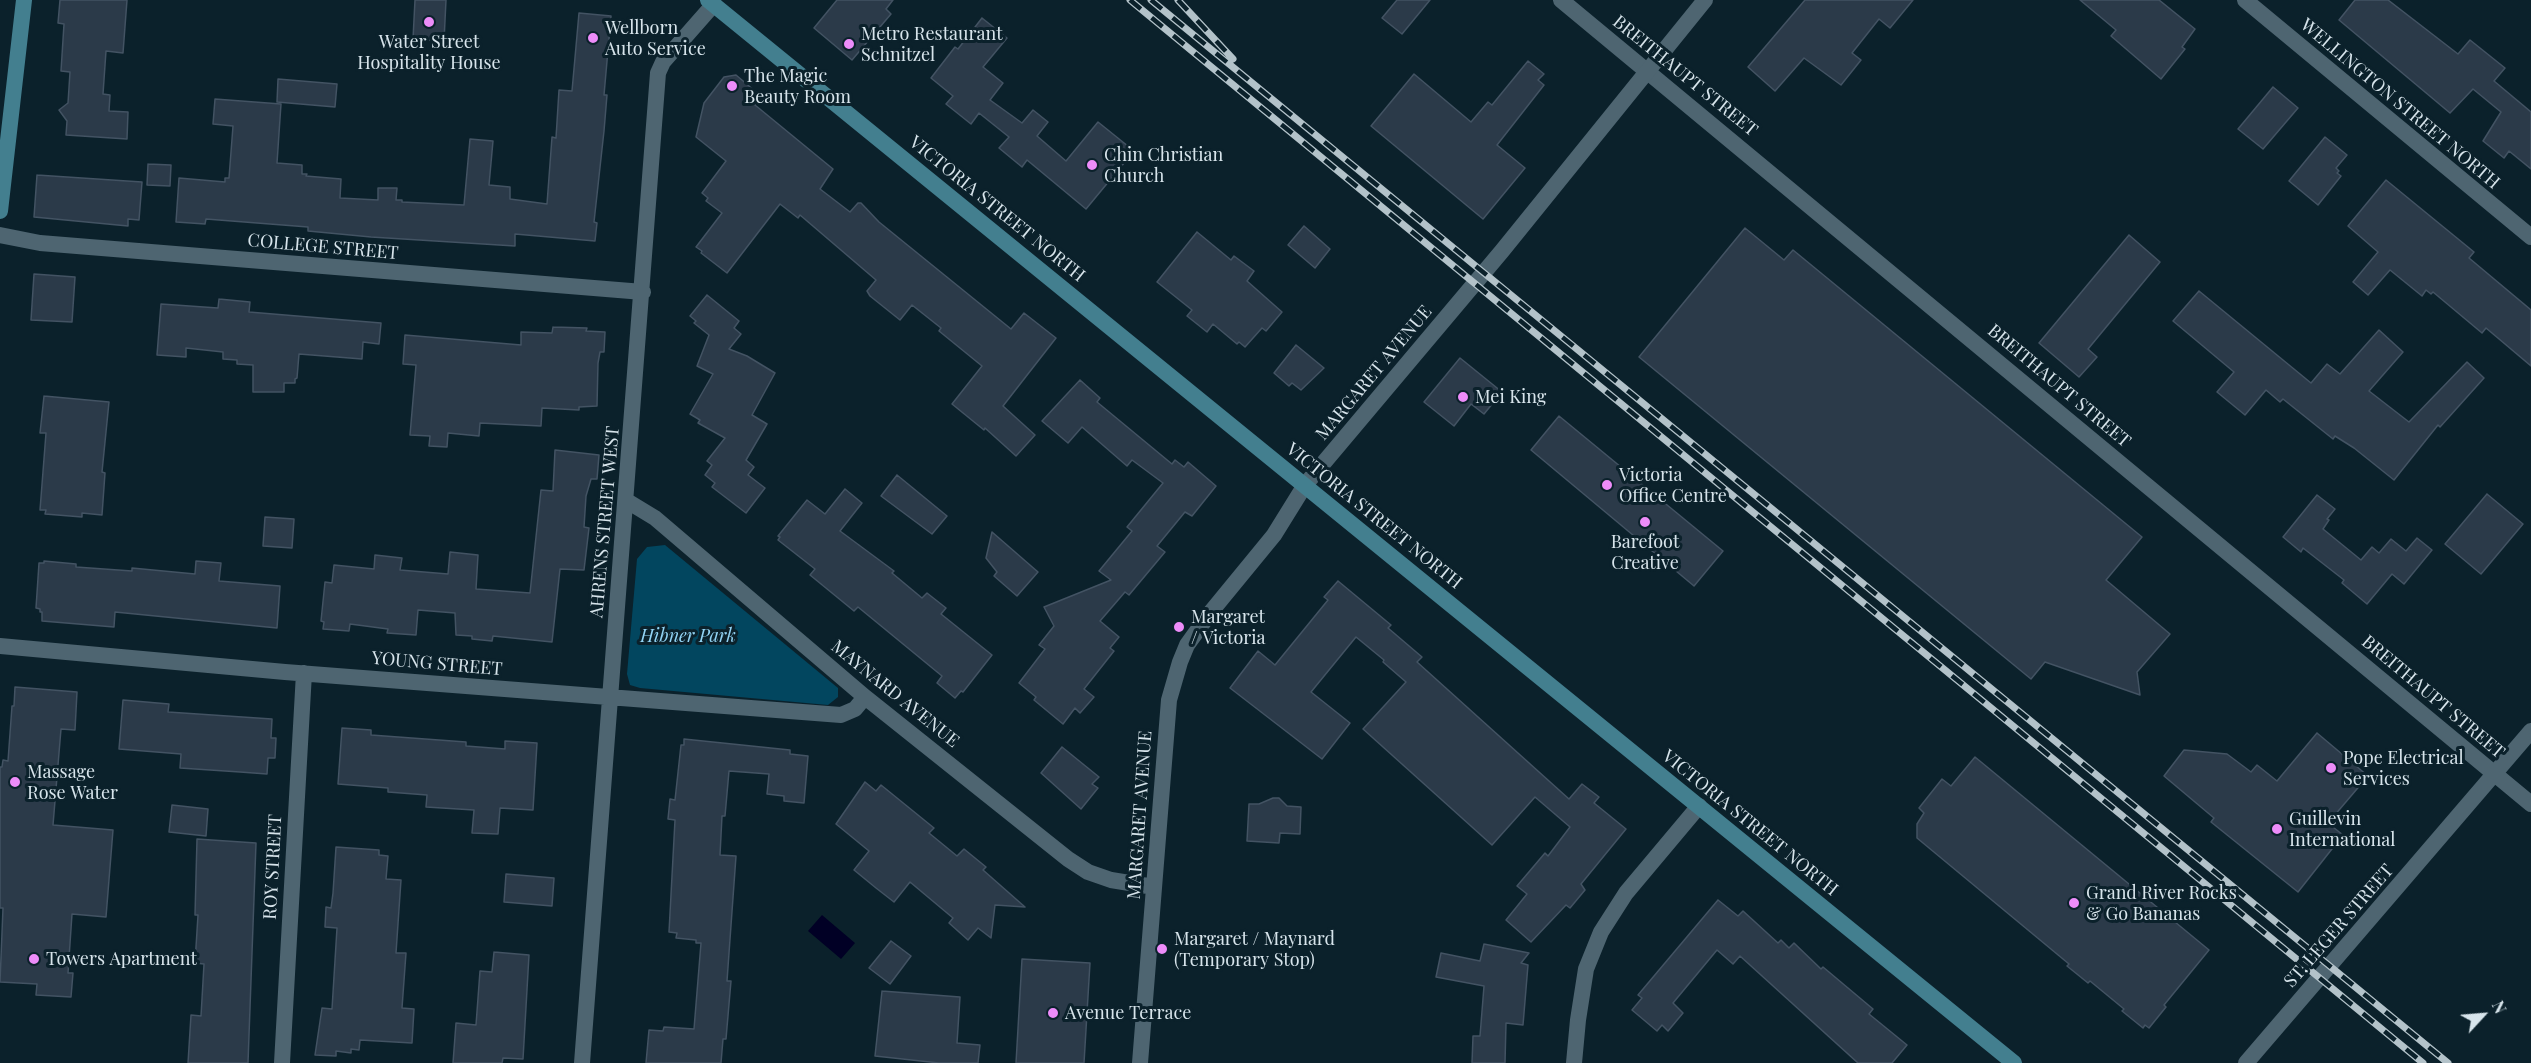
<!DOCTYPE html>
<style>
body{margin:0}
#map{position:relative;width:2531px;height:1063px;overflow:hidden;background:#0b212b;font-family:"Playfair Display",serif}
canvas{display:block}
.north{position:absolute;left:2453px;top:985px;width:60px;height:60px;-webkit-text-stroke:4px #0b212b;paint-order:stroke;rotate:64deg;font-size:16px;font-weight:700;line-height:24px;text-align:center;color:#d7e4eb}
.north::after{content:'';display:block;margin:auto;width:21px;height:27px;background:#d7e4eb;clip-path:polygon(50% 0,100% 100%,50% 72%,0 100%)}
</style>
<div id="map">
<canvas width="2531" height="1063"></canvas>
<div class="north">N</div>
</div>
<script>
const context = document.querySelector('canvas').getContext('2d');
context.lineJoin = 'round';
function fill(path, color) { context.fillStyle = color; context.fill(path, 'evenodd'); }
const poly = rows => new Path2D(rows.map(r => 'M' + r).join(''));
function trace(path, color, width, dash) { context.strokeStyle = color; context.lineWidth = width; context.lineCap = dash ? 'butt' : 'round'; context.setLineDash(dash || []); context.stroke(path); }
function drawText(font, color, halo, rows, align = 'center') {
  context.font = font + ' "Playfair Display",serif'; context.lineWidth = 6; context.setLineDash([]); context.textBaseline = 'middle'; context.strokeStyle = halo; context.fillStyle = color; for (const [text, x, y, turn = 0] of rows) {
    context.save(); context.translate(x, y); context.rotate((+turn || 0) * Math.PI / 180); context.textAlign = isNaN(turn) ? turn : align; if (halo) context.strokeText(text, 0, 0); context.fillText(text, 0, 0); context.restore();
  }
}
const green = poly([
 [665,545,838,688,838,697,828,705,640,688,630,685,627,674,637,559,647,547]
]);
const water = poly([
 [822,915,855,943,841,959,808,931]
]);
const building = poly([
 [60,0,127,0,123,53,106,51,103,94,110,95,109,111,128,112,127,139,66,135,67,121,59,110,68,103,70,72,61,71,64,24,58,23,60,0],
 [415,0,446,0,444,41,413,39,415,0],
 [837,0,893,0,886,9,891,14,852,60,814,28,837,0],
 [1397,0,1430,0,1402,34,1382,18,1397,0],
 [1805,0,1913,0,1890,28,1879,19,1852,53,1861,60,1841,85,1804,58,1775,91,1748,67,1805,0],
 [2080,0,2159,0,2195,29,2182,47,2185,49,2161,79,2111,36,2116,30,2080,0],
 [2355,0,2388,0,2458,54,2470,40,2505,68,2494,81,2531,112,2531,169,2509,151,2504,158,2483,141,2501,112,2473,89,2450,113,2339,20,2355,0],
 [579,13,611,16,604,95,607,95,604,131,594,222,597,223,595,241,515,234,515,246,371,237,308,231,308,227,206,219,205,224,176,222,179,178,225,182,225,178,229,178,233,126,213,124,215,99,281,104,277,163,302,165,302,174,307,174,306,176,341,179,340,198,378,200,378,188,397,188,396,200,402,200,402,202,464,205,470,139,493,141,489,185,510,187,510,199,547,204,552,137,556,138,559,90,572,91,579,13],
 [982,18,1007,38,983,67,1003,83,990,100,1022,123,1033,110,1048,122,1037,136,1066,161,1098,122,1134,151,1086,209,1027,160,1022,167,999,148,1009,137,979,113,971,124,946,104,953,96,931,78,955,47,958,49,982,18],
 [1528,61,1544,74,1538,80,1544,85,1497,145,1525,168,1483,219,1371,126,1414,74,1471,122,1488,102,1492,105,1528,61],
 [736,75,762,97,755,105,833,169,820,189,850,212,858,203,861,203,879,222,1011,329,1024,313,1056,338,1003,406,1035,435,1016,456,985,428,984,430,952,404,982,366,939,331,941,328,912,305,900,320,870,296,867,291,876,280,800,215,798,218,780,204,727,273,701,253,702,251,696,247,722,213,706,201,708,198,702,193,726,161,696,137,704,103,724,77,736,75],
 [278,79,337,84,335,107,277,102,278,79],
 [2273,87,2298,108,2263,149,2238,129,2273,87],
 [2325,137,2347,155,2336,168,2339,171,2337,173,2341,176,2318,205,2289,181,2325,137],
 [148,164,171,165,170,186,147,185,148,164],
 [37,175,142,182,139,220,128,219,128,226,34,217,37,175],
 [2386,180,2474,252,2469,258,2531,310,2531,366,2486,328,2482,333,2433,292,2431,294,2426,290,2422,296,2390,270,2368,295,2353,282,2378,252,2348,226,2386,180],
 [1304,226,1330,249,1315,268,1288,245,1304,226],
 [1745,228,1784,260,1793,250,2142,537,2106,580,2170,634,2137,672,2140,695,2045,662,2031,679,1639,357,1745,228],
 [1197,232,1231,260,1234,256,1254,271,1247,281,1282,312,1266,331,1262,328,1245,347,1239,342,1237,344,1213,324,1207,332,1187,316,1192,310,1157,282,1197,232],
 [2129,235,2160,262,2088,349,2097,357,2079,377,2039,343,2129,235],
 [34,274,75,277,72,322,31,320,34,274],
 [2199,291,2311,383,2327,364,2340,374,2379,330,2403,352,2369,391,2409,422,2467,362,2484,378,2440,427,2438,425,2394,480,2354,448,2335,436,2333,439,2283,399,2280,402,2266,390,2245,415,2217,392,2234,372,2173,321,2199,291],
 [707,295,739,321,734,328,741,334,729,349,747,356,775,373,752,415,767,424,746,460,754,467,748,475,765,488,746,513,712,487,715,483,705,475,712,465,707,461,725,438,698,423,700,420,690,414,713,374,697,366,709,335,694,323,696,321,690,316,707,295],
 [219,299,250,302,249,312,381,323,379,344,363,342,362,359,299,354,297,378,295,379,295,383,284,383,284,392,253,392,253,365,237,364,237,360,223,359,223,352,186,348,186,357,157,355,161,304,218,308,219,299],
 [553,327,587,328,586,331,605,332,604,352,600,352,598,363,597,406,579,407,579,410,542,408,541,426,480,423,479,436,448,433,447,447,429,446,430,436,410,435,416,365,403,364,405,335,521,345,521,332,552,333,553,327],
 [1296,345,1324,368,1301,390,1292,383,1289,386,1274,373,1296,345],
 [1460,358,1502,392,1484,414,1471,404,1454,426,1424,402,1460,358],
 [1080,380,1100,398,1097,402,1172,464,1175,460,1184,467,1188,462,1216,486,1192,516,1185,512,1157,546,1165,552,1129,595,1125,592,1100,621,1119,637,1110,648,1114,651,1084,689,1094,697,1080,713,1075,708,1063,724,1034,700,1036,697,1019,683,1045,649,1039,645,1054,626,1044,607,1111,580,1099,571,1132,531,1127,527,1163,483,1132,460,1127,466,1082,427,1068,443,1042,421,1080,380],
 [44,396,109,402,102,472,105,473,102,515,82,513,82,517,45,514,46,510,40,510,46,433,40,433,44,396],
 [1559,416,1723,551,1694,586,1531,450,1559,416],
 [555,450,599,455,597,479,591,479,586,496,584,527,589,528,584,570,560,569,552,642,493,636,492,641,472,639,472,636,456,635,455,613,418,610,416,635,387,633,388,629,350,624,349,631,323,629,324,622,321,621,325,582,332,583,334,565,374,569,375,555,402,558,400,570,448,574,450,552,478,555,476,589,530,593,541,490,553,491,555,450],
 [897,475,947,516,932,534,881,496,897,475],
 [845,489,862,503,840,531,894,571,892,573,922,598,927,593,946,608,941,614,992,655,963,692,961,691,955,698,937,683,942,676,858,607,854,611,810,575,815,569,778,540,780,537,778,536,807,500,825,514,845,489],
 [2487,494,2523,524,2481,574,2445,544,2487,494],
 [2317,495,2335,509,2327,519,2329,520,2323,529,2361,560,2372,547,2379,553,2391,539,2406,551,2417,538,2432,550,2404,584,2392,574,2367,604,2342,583,2344,580,2303,548,2301,552,2283,537,2317,495],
 [265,517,294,519,292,548,263,546,265,517],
 [992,532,1038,572,1017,596,994,576,997,572,986,558,992,532],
 [44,561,76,564,76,567,132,571,132,568,195,574,196,561,221,563,219,581,280,586,277,628,115,612,114,627,42,621,42,612,40,612,40,609,36,608,39,563,44,563,44,561],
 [1338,581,1391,625,1388,628,1422,657,1417,662,1569,799,1582,784,1599,797,1594,803,1626,829,1581,884,1585,890,1570,908,1566,905,1531,942,1506,920,1527,894,1517,886,1545,853,1548,856,1570,827,1535,797,1492,845,1363,729,1406,682,1383,662,1384,660,1356,637,1311,692,1350,723,1322,759,1230,688,1258,651,1275,665,1328,600,1324,597,1338,581],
 [15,687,77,692,75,730,61,729,53,825,113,830,106,917,72,914,68,973,73,973,71,997,36,995,37,984,0,982,3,908,0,908,0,767,2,767,3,760,8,761,12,706,14,706,15,687],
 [123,700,169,704,168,712,272,719,271,738,276,738,275,758,268,758,267,774,240,772,180,768,181,754,119,749,123,700],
 [342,728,371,730,371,735,466,742,466,746,505,749,505,741,537,743,533,810,500,808,498,834,472,833,474,810,426,807,427,795,388,792,388,788,338,784,342,728],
 [2317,733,2368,776,2328,823,2343,835,2298,892,2211,822,2214,818,2164,776,2184,750,2227,754,2251,772,2257,765,2277,781,2317,733],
 [684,739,790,750,790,754,808,756,804,803,784,801,784,796,767,794,769,774,729,771,725,816,722,816,720,855,736,856,727,981,731,981,726,1039,723,1039,721,1063,646,1063,649,1030,663,1031,664,1027,694,1029,701,943,696,943,696,940,676,938,677,933,669,932,675,820,668,819,670,799,675,800,681,745,684,745,684,739],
 [1062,747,1099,777,1092,784,1098,788,1081,809,1041,773,1062,747],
 [1975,757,2209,950,2164,1005,2166,1007,2149,1028,2145,1025,2143,1028,2122,1011,2124,1009,2090,981,2088,983,2067,966,2069,964,1917,838,1917,824,1924,813,1919,808,1942,779,1951,786,1975,757],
 [865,782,876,791,881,785,934,828,929,833,957,856,964,849,986,867,983,870,1025,907,995,905,991,938,978,928,968,940,949,923,953,918,910,882,894,902,876,888,854,870,869,851,836,824,865,782],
 [1273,798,1279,798,1287,806,1301,807,1300,834,1280,833,1279,843,1247,841,1249,804,1259,804,1273,798],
 [172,805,208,809,206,836,169,832,172,805],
 [197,839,256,843,248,1063,188,1063,191,1015,201,1016,204,964,195,963,198,915,195,915,197,839],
 [336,847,379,850,379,855,388,856,386,879,401,880,396,953,406,953,402,1008,414,1009,412,1043,360,1040,359,1050,351,1049,351,1053,336,1051,336,1056,315,1055,322,1008,332,1009,337,928,325,927,326,907,331,908,333,893,336,847],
 [506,874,554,878,552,906,504,902,506,874],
 [1718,900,1738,916,1743,911,1778,943,1781,940,1789,948,1794,943,1821,969,1823,967,1873,1009,1869,1014,1907,1045,1892,1063,1858,1063,1740,956,1733,964,1717,950,1673,1003,1683,1013,1668,1031,1662,1025,1657,1031,1632,1010,1642,998,1638,995,1718,900],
 [891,941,911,956,890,984,869,968,891,941],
 [1484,944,1529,953,1521,963,1528,965,1523,1025,1506,1023,1505,1063,1472,1063,1473,1036,1480,1036,1484,986,1436,977,1441,953,1480,961,1484,944],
 [494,952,529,955,523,1059,503,1058,502,1063,453,1063,456,1023,476,1025,480,971,492,972,494,952],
 [1022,959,1090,963,1084,1063,1016,1063,1022,959],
 [882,991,960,997,957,1043,980,1045,978,1063,939,1063,875,1056,882,991]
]);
const minor = poly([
 [1561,0,2531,804],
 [0,235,40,243,643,292],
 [627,501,655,518,865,697,1068,859,1088,872,1111,880,1154,887],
 [0,646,285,672,841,715,855,709,865,697],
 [282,1063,304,673],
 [582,1063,658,73,663,62,714,4],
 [1140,1063,1169,700,1180,662,1187,645,1210,613,1274,535,1305,485],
 [1574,1063,1578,1020,1586,969,1601,932,1626,893,1699,806],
 [2246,1063,2531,731]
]);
const tertiary = poly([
 [2245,0,2531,237],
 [1305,485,1502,251,1705,0]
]);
const secondary = poly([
 [708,0,2014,1063],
 [0,211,24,0]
]);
const rail = poly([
 [1130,0,2423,1063],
 [1151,0,2448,1063],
 [1178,0,1233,59]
]);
const markers = [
 [429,22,6,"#ed8cf9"],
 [593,38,6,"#ed8cf9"],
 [849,44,6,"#ed8cf9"],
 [732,86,6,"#ed8cf9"],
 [1092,165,6,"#ed8cf9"],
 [1463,397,6,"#ed8cf9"],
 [1607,485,6,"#ed8cf9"],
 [1645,522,6,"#ed8cf9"],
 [1179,627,6,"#ed8cf9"],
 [2331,768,6,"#ed8cf9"],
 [15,782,6,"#ed8cf9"],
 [2277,829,6,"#ed8cf9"],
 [2074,903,6,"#ed8cf9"],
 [1162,949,6,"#ed8cf9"],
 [34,959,6,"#ed8cf9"],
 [1053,1013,6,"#ed8cf9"]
];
const poiNames = [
 ["Wellborn",605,28],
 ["Auto Service",605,49],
 ["Metro Restaurant",861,34],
 ["Schnitzel",861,55],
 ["Water Street",429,42,"center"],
 ["Hospitality House",429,63,"center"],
 ["The Magic",744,76],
 ["Beauty Room",744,97],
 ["Chin Christian",1104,155],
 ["Church",1104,176],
 ["Mei King",1475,397],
 ["Victoria",1619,475],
 ["Office Centre",1619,496],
 ["Barefoot",1645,542,"center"],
 ["Creative",1645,563,"center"],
 ["Margaret",1191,617],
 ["/ Victoria",1191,638],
 ["Pope Electrical",2343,758],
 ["Services",2343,779],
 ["Massage",27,772],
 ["Rose Water",27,793],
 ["Guillevin",2289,819],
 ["International",2289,840],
 ["Grand River Rocks",2086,893],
 ["& Go Bananas",2086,914],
 ["Margaret / Maynard",1174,939],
 ["(Temporary Stop)",1174,960],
 ["Towers Apartment",46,959],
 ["Avenue Terrace",1065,1013]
];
const streetNames = [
 ["BREITHAUPT STREET",1685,76,39],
 ["WELLINGTON STREET NORTH",2400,104,40],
 ["VICTORIA STREET NORTH",997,209,39],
 ["COLLEGE STREET",323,247,5],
 ["MARGARET AVENUE",1374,373,-50],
 ["BREITHAUPT STREET",2059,386,40],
 ["VICTORIA STREET NORTH",1374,516,39],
 ["AHRENS STREET WEST",605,522,-85],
 ["YOUNG STREET",437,664,5],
 ["MAYNARD AVENUE",895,694,39],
 ["BREITHAUPT STREET",2433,697,40],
 ["MARGARET AVENUE",1140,815,-86],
 ["VICTORIA STREET NORTH",1750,823,39],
 ["ROY STREET",273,867,-87],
 ["ST. LEGER STREET",2339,926,-49]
];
const parkNames = [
 ["Hibner Park",688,636]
];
fill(green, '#02465f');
fill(water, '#010025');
fill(building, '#2b3a49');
trace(building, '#435363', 1.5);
trace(minor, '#4e6571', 16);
trace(tertiary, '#4e6571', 16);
trace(secondary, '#437f8f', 16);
trace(rail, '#b3c2c9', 7);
trace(rail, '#0b212b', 4.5, [14]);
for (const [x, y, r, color] of markers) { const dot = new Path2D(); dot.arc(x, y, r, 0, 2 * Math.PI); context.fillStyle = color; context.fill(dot); trace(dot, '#0b212b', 2); }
drawText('18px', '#d7e4eb', '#0b212b', poiNames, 'left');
drawText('18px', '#d7e4eb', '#0b212b', streetNames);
drawText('italic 18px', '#92d4f5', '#0b212b', parkNames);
</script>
